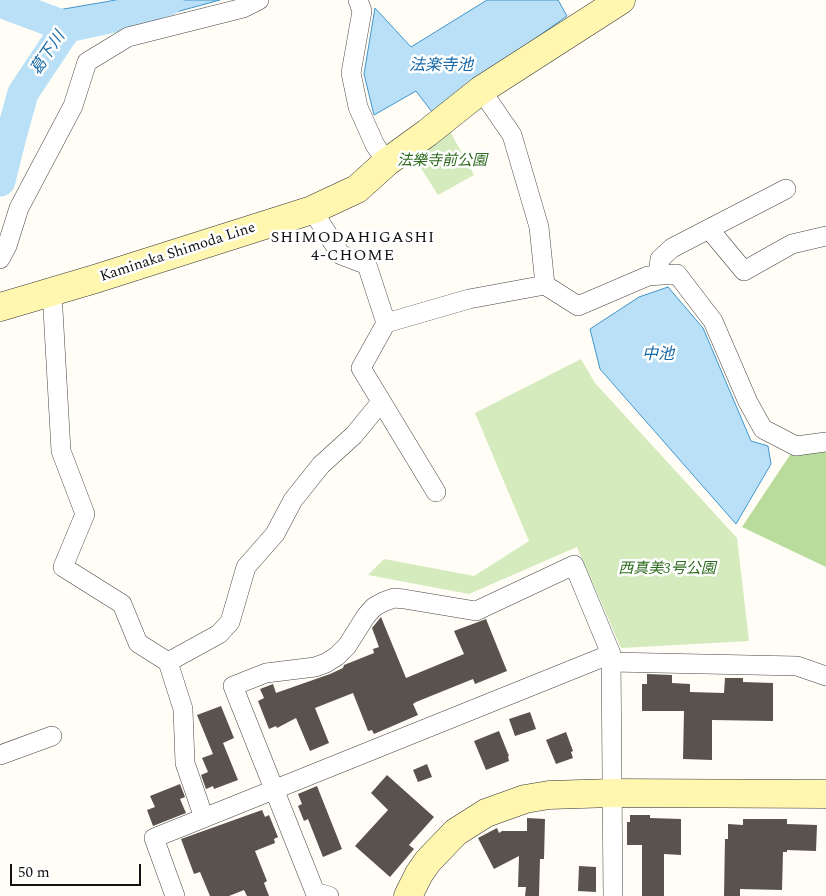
<!DOCTYPE html>
<meta charset="utf-8">
<style>
body{margin:0}
#map{position:relative;width:826px;height:896px;overflow:hidden;background:#fffdf5;font-family:Spectral,serif}
canvas{display:block}
.scale{position:absolute;left:10px;top:864px;width:131px;height:22px;box-sizing:border-box;border:2px solid #111;border-top:0;padding-left:6px;font-size:15px;line-height:18px;white-space:nowrap;color:#111;-webkit-text-stroke:4px #fff;paint-order:stroke}
</style>
<div id="map">
<canvas width="826" height="896"></canvas>
<div class="scale">50 m</div>
</div>
<script>
const context = document.querySelector('canvas').getContext('2d');
context.lineJoin = 'round';
function fill(path, color) { context.fillStyle = color; context.fill(path, 'evenodd'); }
const poly = rows => new Path2D(rows.map(r => 'M' + r).join(''));
function trace(path, color, width, dash) { context.strokeStyle = color; context.lineWidth = width; context.lineCap = dash ? 'butt' : 'round'; context.setLineDash(dash || []); context.stroke(path); }
function drawText(font, color, halo, rows, align = 'center') {
  context.font = font + ' Spectral,"Noto Sans JP",serif'; context.lineWidth = 5; context.setLineDash([]); context.textBaseline = 'middle'; context.strokeStyle = halo; context.fillStyle = color; for (const [text, x, y, turn = 0] of rows) {
    context.save(); context.translate(x, y); context.rotate((+turn || 0) * Math.PI / 180); context.textAlign = isNaN(turn) ? turn : align; if (halo) context.strokeText(text, 0, 0); context.fillText(text, 0, 0); context.restore();
  }
}
const green = poly([
 [447,126,474,175,438,195,412,154],
 [581,359,595,383,737,538,749,641,621,648,577,547,469,594,368,575,384,559,474,576,529,541,475,413]
]);
const forest = poly([
 [826,445,826,567,742,527,796,446]
]);
const water = poly([
 [116,0,220,0,143,21,82,33,65,45,46,29,58,10,116,0],
 [487,0,558,0,567,16,432,112,416,91,374,115,364,74,375,8,411,47,487,0],
 [668,287,703,328,751,441,768,446,771,464,736,524,600,369,590,329,639,297,668,287]
]);
const river = poly([
 [0,2,67,27],
 [0,181,10,140,23,93,67,27,127,14,168,0]
]);
const building = poly([
 [381,617,406,678,464,654,454,631,486,619,507,671,475,684,473,679,416,702,413,704,418,715,374,734,372,730,368,731,353,693,315,708,329,743,310,751,296,718,277,728,276,726,269,729,258,701,264,698,260,689,273,684,276,693,330,674,343,668,344,665,374,653,373,649,379,647,372,628],
 [647,674,672,675,672,683,690,684,690,692,724,693,725,678,743,678,743,682,773,683,773,721,712,720,712,760,683,759,684,711,642,711,642,684,647,684],
 [221,706,234,738,223,743,238,780,214,789,213,786,206,789,201,775,208,772,202,758,213,754,197,715],
 [530,712,536,729,515,736,509,719],
 [499,731,509,756,508,756,509,761,486,770,474,741],
 [566,732,573,751,571,752,573,758,556,764,546,740],
 [427,764,432,777,418,782,413,770],
 [387,775,434,817,409,845,414,849,390,877,355,846,388,810,371,793],
 [180,784,185,797,180,799,186,813,153,826,147,810,155,807,150,796],
 [317,786,342,849,323,857,308,819,304,821,298,806,302,804,298,794],
 [262,810,265,817,269,815,278,837,274,839,275,843,255,851,267,881,264,883,269,896,247,896,244,890,229,896,210,896,200,872,194,874,181,839],
 [630,815,650,815,650,818,681,819,681,855,664,854,664,896,642,896,642,845,627,845,627,822,630,822],
 [527,818,545,819,544,859,540,859,539,896,525,896,526,887,518,887,519,856,494,869,478,838,497,828,499,833,502,831,527,831],
 [743,819,787,819,787,824,817,825,816,851,787,850,787,852,783,852,782,890,740,889,740,896,724,896,725,839,728,839,728,824,743,825],
 [579,866,596,867,596,892,578,891]
]);
const street = poly([
 [358,0,362,11,351,73,358,107,375,145,387,162],
 [481,90,512,135,539,227,545,285,578,306,648,276,677,274,713,321,748,402,763,429,796,446,826,442],
 [312,210,341,255,367,265,386,323],
 [709,229,744,271,792,244,826,236],
 [0,259,7,246,19,208,73,106,87,62,128,37,243,8,259,0],
 [658,275,660,259,672,248,786,189],
 [52,292,61,451,85,514,63,567,122,604,138,643,168,662,183,709,185,763,204,818],
 [436,492,361,368,386,323,469,299,545,285],
 [168,662,219,634,230,622,246,567,275,534,293,500,321,465,354,435,381,402],
 [611,662,797,666,826,676],
 [0,755,52,736],
 [175,896,154,838,611,654],
 [329,896,315,892,233,686,266,673,315,667,326,663,337,656,347,646,366,616,374,607,383,602,394,598,404,599,476,611,574,565,611,654,613,896]
]);
const secondary = poly([
 [0,307,95,279,312,210,357,189,387,162,427,133,481,90,621,0],
 [408,896,419,874,428,861,456,832,486,813,525,799,549,795,613,793,826,794]
]);
const parkNames = [
 ["法樂寺前公園",442,162],
 ["西真美3号公園",667,570]
];
const streetNames = [
 ["Kaminaka Shimoda Line",178,253,-18]
];
const waterNames = [
 ["葛下川",49,54,-56],
 ["法楽寺池",441,67],
 ["中池",658,356]
];
const neighbourhoodNames = [
 ["SHIMODAHIGASHI",353,239],
 ["4-CHOME",353,257]
];
fill(green, '#d5ebbd');
fill(forest, '#b9dc9c');
fill(water, '#b9e0f7');
trace(water, '#3f96cf', 1);
trace(river, '#b9e0f7', 31);
fill(building, '#5a524d');
trace(street, '#444', 20);
trace(secondary, '#333', 29);
trace(street, '#fff', 19);
trace(secondary, '#fff6b0', 28);
drawText('italic 15px', '#2f6b1f', '#fff', parkNames);
drawText('15px', '#111', '#fff', streetNames);
drawText('italic 16px', '#1768a6', '#fff', waterNames);
context.letterSpacing = '1px';
drawText('16px', '#111', '#fff', neighbourhoodNames);
context.letterSpacing = '0px';
</script>
